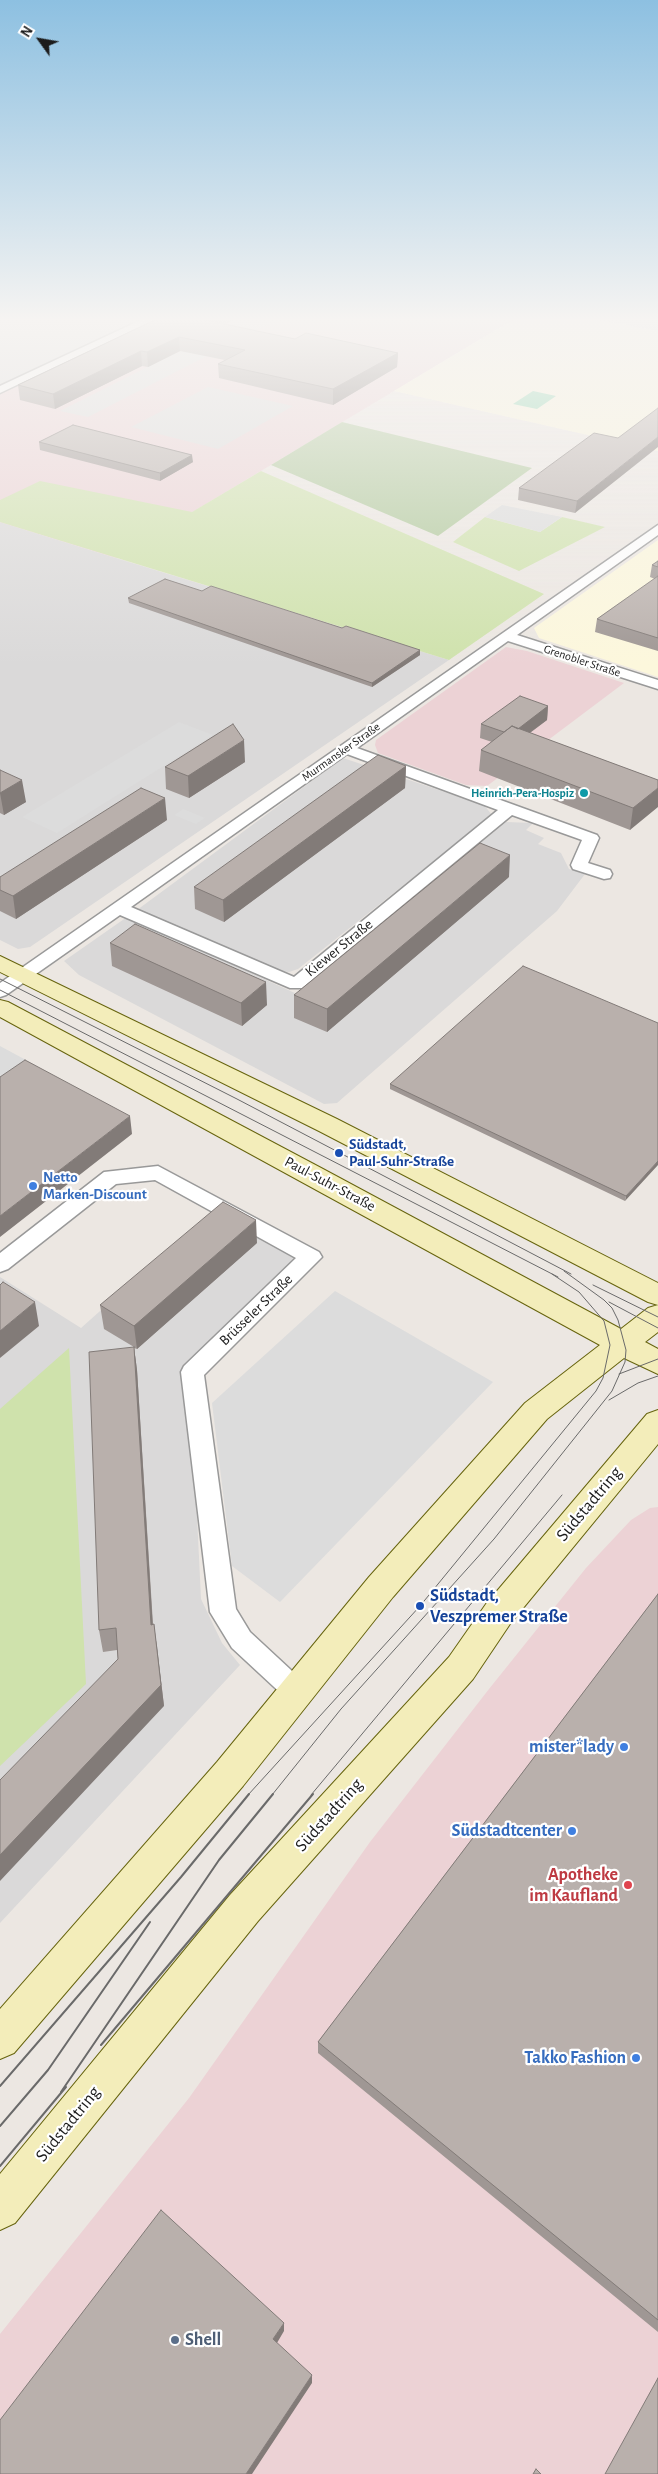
<!DOCTYPE html>
<meta charset="utf-8">
<style>
body{margin:0}
#map{position:relative;width:658px;height:2474px;overflow:hidden;background:#ece7e2;font-family:"Alegreya Sans",sans-serif}
canvas{display:block}
.north{position:absolute;left:15px;top:15px;width:50px;height:50px;-webkit-text-stroke:4px #fff;paint-order:stroke;rotate:302deg;font-size:14px;font-weight:700;line-height:20px;text-align:center;color:#1c1c1c}
.north::after{content:'';display:block;margin:auto;width:18px;height:22px;background:#1c1c1c;clip-path:polygon(50% 0,100% 100%,50% 72%,0 100%)}
</style>
<div id="map">
<canvas width="658" height="2474"></canvas>
<div class="north">N</div>
</div>
<script>
const context = document.querySelector('canvas').getContext('2d');
context.lineJoin = 'round';
function fill(path, color) { context.fillStyle = color; context.fill(path, 'evenodd'); }
const poly = rows => new Path2D(rows.map(r => 'M' + r).join(''));
function trace(path, color, width, dash) { context.strokeStyle = color; context.lineWidth = width; context.lineCap = dash ? 'butt' : 'round'; context.setLineDash(dash || []); context.stroke(path); }
function drawText(font, color, halo, rows, align = 'center') {
  context.font = font + ' "Alegreya Sans",sans-serif'; context.lineWidth = 4.5; context.setLineDash([]); context.textBaseline = 'middle'; context.strokeStyle = halo; context.fillStyle = color; for (const [text, x, y, turn = 0] of rows) {
    context.save(); context.translate(x, y); context.rotate((+turn || 0) * Math.PI / 180); context.textAlign = isNaN(turn) ? turn : align; if (halo) context.strokeText(text, 0, 0); context.fillText(text, 0, 0); context.restore();
  }
}
const residential = poly([
 [595,319,658,319,658,331],
 [0,522,116,558,449,660,30,947,18,949,0,940],
 [343,758,484,805,492,815,298,969,289,972,280,971,137,910],
 [506,822,533,823,526,830,544,838,538,844,561,853,569,869,585,874,557,911,337,1103,324,1104,79,975,64,961,127,917,297,994],
 [210,1213,305,1261,190,1371,201,1599,222,1643,240,1665,0,1923,0,1277,81,1328]
]);
const commercial = poly([
 [0,319,514,319,116,558,0,522],
 [506,647,527,651,624,683,487,786,466,785,378,753,375,745,376,740],
 [658,1507,658,2474,0,2474,0,2334,189,2098,370,1842,489,1689,586,1568,631,1520,650,1508]
]);
const education = poly([
 [514,319,595,319,658,331,658,451,394,391],
 [658,540,658,677,539,638,534,628]
]);
const grass = poly([
 [261,471,544,594,449,660,0,522,0,500,40,481,192,512],
 [485,517,540,532,562,517,605,527,519,571,453,542],
 [69,1348,86,1684,0,1766,0,1409]
]);
const forest = poly([
 [342,422,532,468,438,536,271,465]
]);
const pitch = poly([
 [533,391,556,396,537,409,513,404]
]);
const parking = poly([
 [0,319,154,319,0,393],
 [243,319,275,321,88,417,60,411],
 [208,387,293,406,218,449,131,427],
 [502,505,562,517,540,532,485,517],
 [179,722,213,735,57,833,22,817],
 [183,809,205,818,196,824,174,815],
 [0,1046,39,1067,0,1095],
 [335,1291,493,1382,280,1602,232,1566,212,1403]
]);
const street = poly([
 [143,319,156,319,0,393,0,386,143,319],
 [658,525,658,535,517,635,658,680,658,689,508,641,357,748,597,835,599,838,588,863,610,870,612,874,610,878,604,879,573,869,571,865,582,840,512,815,302,988,290,988,120,915,6,995,0,997,0,983,658,525],
 [347,754,498,810,294,977,131,907,347,754],
 [158,1166,319,1252,322,1257,204,1375,236,1609,250,1632,305,1683,309,1691,305,1699,296,1703,287,1699,232,1648,210,1612,181,1372,184,1366,296,1258,155,1180,116,1184,8,1269,0,1272,0,1253,104,1172,158,1166]
]);
const secondary = poly([
 [0,956,337,1119,658,1283,658,1332,645,1342,658,1349,658,1374,624,1358,547,1419,393,1597,243,1786,14,2053,0,2059,0,2009,217,1762,369,1577,525,1403,600,1345,0,1017,0,1000,8,1002,323,1169,621,1329,648,1308,658,1305,648,1302,319,1131,0,972,0,956],
 [658,1410,658,1444,510,1624,473,1679,258,1921,15,2223,0,2230,0,2174,230,1895,449,1657,486,1604,647,1414,658,1410]
]);
const tramFar1 = poly([
 [0,979,237,1099,571,1274],
 [0,990,558,1277],
 [593,1285,658,1317],
 [609,1302,658,1328],
 [619,1374,658,1359],
 [609,1400,638,1383,658,1376],
 [248,1795,420,1606,596,1391,603,1378,610,1345,604,1321,579,1292,552,1274],
 [272,1795,341,1709,494,1539,612,1391,625,1362,626,1350,618,1320,612,1308,604,1300,564,1271],
 [311,1795,562,1495]
]);
const tram = poly([
 [101,2045,313,1794],
 [0,2086,181,1877,249,1794],
 [61,2092,219,1860,273,1794],
 [0,2126,48,2070,150,1922],
 [0,2166,66,2087]
]);
const wall = poly([
 [157,319,235,319,225,324,295,339,398,353,397,367,333,405,219,378,218,364,225,360,180,351,148,367,142,366,55,409,20,400,18,385],
 [618,438,575,513,518,500,519,488],
 [39,442,193,462,160,481,40,450],
 [658,561,658,651,595,632,597,619,655,579,650,577,652,565],
 [202,591,342,628,420,650,420,655,372,687,129,603,128,598],
 [548,706,547,720,530,733,658,780,630,830,479,771,481,750,492,742,480,738,481,724],
 [245,762,189,798,166,789,165,767],
 [406,766,405,788,224,922,195,909,194,887],
 [0,770,26,802,4,815,0,813],
 [167,820,16,919,0,911,0,877],
 [509,877,327,1032,294,1018,294,995],
 [110,943,267,1005,242,1026,112,966],
 [658,1023,625,1201,390,1089,390,1084],
 [257,1243,137,1349,134,1348,137,1370,153,1624,157,1646,164,1706,118,1659,117,1650,103,1652,99,1630,134,1347,104,1329,100,1305],
 [658,1594,658,2332,318,2053,318,2042]
]);
const shadedWall = poly([
 [206,319,235,319,205,334],
 [179,337,180,351,148,367,147,352],
 [141,351,142,366,55,409,53,394],
 [398,353,397,367,333,405,333,389],
 [658,437,658,447,575,513,577,501],
 [192,455,193,462,160,481,160,473],
 [420,650,420,655,372,687,372,683],
 [548,706,547,720,509,748,510,734],
 [244,740,245,762,189,798,188,776],
 [406,766,405,788,224,922,223,900],
 [22,780,26,802,4,815,0,793],
 [658,788,658,807,630,830,633,808],
 [165,798,167,820,16,919,13,896],
 [510,855,509,877,327,1032,327,1009],
 [266,982,267,1005,242,1026,241,1003],
 [130,1116,132,1134,0,1237,0,1216],
 [658,1161,658,1165,625,1201,626,1196],
 [256,1220,257,1243,137,1349,134,1326],
 [35,1302,39,1326,0,1358,0,1331],
 [134,1347,137,1370,154,1646,151,1625],
 [154,1624,164,1706,0,1881,0,1855],
 [284,2323,284,2331,274,2348,273,2339],
 [312,2375,312,2383,252,2474,246,2474]
]);
const building = poly([
 [157,319,206,319,205,320,295,339,306,333,398,353,333,389,218,364,245,350,179,337,147,352,141,351,53,394,18,385,157,319],
 [658,408,658,437,577,501,519,488,594,433,618,438,658,408],
 [73,425,192,455,160,473,39,442,73,425],
 [658,561,658,567,652,565,658,561],
 [658,576,658,638,597,619,658,576],
 [165,579,202,591,211,586,342,628,346,626,420,650,372,683,128,598,165,579],
 [520,696,548,706,518,729,512,726,504,732,481,724,520,696],
 [233,724,244,740,188,776,165,767,233,724],
 [512,726,658,780,658,788,633,808,481,750,512,726],
 [378,755,406,766,223,900,194,887,378,755],
 [0,770,22,780,0,793,0,770],
 [141,788,165,798,13,896,0,890,0,877,141,788],
 [480,843,510,855,327,1009,294,995,480,843],
 [135,924,266,982,241,1003,110,943,135,924],
 [523,966,658,1023,658,1161,626,1196,390,1084,523,966],
 [25,1060,130,1116,0,1216,0,1077,25,1060],
 [223,1202,256,1220,134,1326,100,1305,223,1202],
 [3,1282,35,1302,0,1331,0,1285,3,1282],
 [134,1347,151,1625,154,1624,161,1685,0,1855,0,1780,118,1659,116,1628,99,1630,89,1352,134,1347],
 [658,1594,658,2320,318,2042,658,1594],
 [161,2210,284,2323,273,2339,312,2375,246,2474,0,2474,0,2420,161,2210],
 [658,2378,658,2474,605,2474,658,2378],
 [536,2469,541,2474,533,2474,536,2469]
]);
const markers = [
 [584,793,5,"#0f9aa8"],
 [339,1153,5,"#1a4fb4"],
 [33,1186,5,"#3f7fe0"],
 [420,1606,5,"#1a4fb4"],
 [624,1747,5,"#3f7fe0"],
 [572,1831,5,"#3f7fe0"],
 [628,1885,5,"#e0444e"],
 [636,2058,5,"#3f7fe0"],
 [175,2340,5,"#5c6f8a"]
];
const farStreetnames = [
 ["Grenobler Straße",582,661,18],
 ["Murmansker Straße",341,752,-35]
];
const farCulturenames = [
 ["Heinrich-Pera-Hospiz",574,793]
];
const streetNames = [
 ["Kiewer Straße",339,948,-39],
 ["Paul-Suhr-Straße",330,1184,28],
 ["Brüsseler Straße",256,1310,-44]
];
const transitNames = [
 ["Südstadt,",349,1144],
 ["Paul-Suhr-Straße",349,1161]
];
const shopNames = [
 ["Netto",43,1177],
 ["Marken-Discount",43,1194]
];
const nearStreetnames = [
 ["Südstadtring",589,1504,-50],
 ["Südstadtring",329,1815,-48],
 ["Südstadtring",68,2124,-51]
];
const nearTransitnames = [
 ["Südstadt,",430,1596],
 ["Veszpremer Straße",430,1617]
];
const nearShopnames = [
 ["mister*lady",614,1747],
 ["Südstadtcenter",562,1831],
 ["Takko Fashion",626,2058]
];
const nearHealthnames = [
 ["Apotheke",618,1875],
 ["im Kaufland",618,1896]
];
const nearServicenames = [
 ["Shell",185,2340]
];
fill(residential, '#dad9d9');
fill(commercial, '#ecd2d5');
fill(education, '#fcf7dc');
fill(grass, '#cfe2ac');
fill(forest, '#afc89a');
fill(pitch, '#87d5ab');
fill(parking, '#dcdcdc');
trace(street, '#999', 3);
trace(secondary, '#67640e', 2);
fill(street, '#fff');
fill(secondary, '#f3edba');
trace(tramFar1, '#6a6a6a', 1);
trace(tram, '#6a6a6a', 2);
fill(wall, '#9f9794');
fill(shadedWall, '#827b78');
fill(building, '#b9b0ac');
trace(building, '#827b78', 1);
const sky = context.createLinearGradient(0, 0, 0, 666);
sky.addColorStop(0, '#8dc0e1');
sky.addColorStop(0.48, '#f6f4f2');
sky.addColorStop(1, '#f6f4f200');
context.fillStyle = sky;
context.fillRect(0, 0, 658, 666);
for (const [x, y, r, color] of markers) { const dot = new Path2D(); dot.arc(x, y, r, 0, 2 * Math.PI); context.fillStyle = color; context.fill(dot); trace(dot, '#fff', 2); }
drawText('12px', '#1c1c1c', '#fff', farStreetnames);
drawText('bold 12px', '#0d838f', '#fff', farCulturenames, 'right');
drawText('15px', '#1c1c1c', '#fff', streetNames);
drawText('bold 15px', '#164399', '#fff', transitNames, 'left');
drawText('bold 15px', '#366cbe', '#fff', shopNames, 'left');
drawText('18px', '#1c1c1c', '#fff', nearStreetnames);
drawText('bold 18px', '#164399', '#fff', nearTransitnames, 'left');
drawText('bold 18px', '#366cbe', '#fff', nearShopnames, 'right');
drawText('bold 18px', '#be3a42', '#fff', nearHealthnames, 'right');
drawText('bold 18px', '#4e5e75', '#fff', nearServicenames, 'left');
</script>
